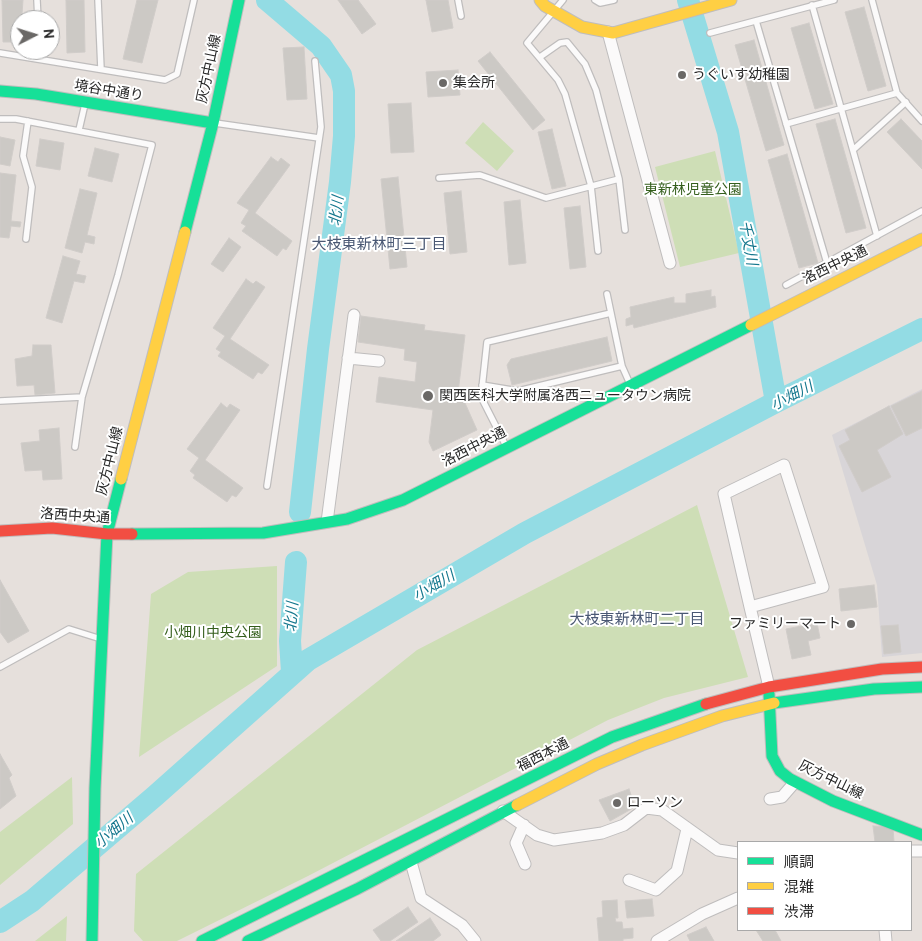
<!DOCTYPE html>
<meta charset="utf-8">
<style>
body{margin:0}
#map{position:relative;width:922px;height:941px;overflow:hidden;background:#e6e0dc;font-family:Cabin,"Noto Sans JP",sans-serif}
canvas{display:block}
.legend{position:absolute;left:737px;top:841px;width:175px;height:90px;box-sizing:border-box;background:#fff;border:1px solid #a9a9a9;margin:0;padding:6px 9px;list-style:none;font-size:15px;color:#272727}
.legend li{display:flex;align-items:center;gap:10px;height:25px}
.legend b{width:25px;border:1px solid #a9a9a9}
.north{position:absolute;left:10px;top:10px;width:50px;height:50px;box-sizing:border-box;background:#fff;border:1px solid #a9a9a9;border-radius:50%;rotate:85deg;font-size:14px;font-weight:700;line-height:20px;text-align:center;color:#272727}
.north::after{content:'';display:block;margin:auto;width:18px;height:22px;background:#6a6866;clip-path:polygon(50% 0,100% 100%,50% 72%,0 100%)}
</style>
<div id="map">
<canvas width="922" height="941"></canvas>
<ul class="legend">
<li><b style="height:6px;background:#16e098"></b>順調</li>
<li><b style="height:6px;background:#ffcf43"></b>混雑</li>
<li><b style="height:6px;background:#f24e42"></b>渋滞</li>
</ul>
<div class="north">N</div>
</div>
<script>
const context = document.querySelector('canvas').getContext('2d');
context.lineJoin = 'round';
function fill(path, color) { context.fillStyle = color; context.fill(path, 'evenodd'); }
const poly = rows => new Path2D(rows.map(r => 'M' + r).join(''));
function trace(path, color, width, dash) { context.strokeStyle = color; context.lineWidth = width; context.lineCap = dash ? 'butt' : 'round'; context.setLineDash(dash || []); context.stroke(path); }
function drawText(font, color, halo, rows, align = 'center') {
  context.font = font + ' Cabin,"Noto Sans JP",sans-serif'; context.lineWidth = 4; context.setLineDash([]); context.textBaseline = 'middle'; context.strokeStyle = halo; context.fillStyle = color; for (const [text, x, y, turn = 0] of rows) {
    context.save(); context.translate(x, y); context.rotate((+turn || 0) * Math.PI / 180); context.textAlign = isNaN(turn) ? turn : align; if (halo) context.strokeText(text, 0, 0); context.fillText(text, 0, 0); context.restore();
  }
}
const industrial = poly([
 [922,389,922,653,882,657,877,585,832,435]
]);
const green = poly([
 [483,122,514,151,497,171,465,143],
 [715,151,739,253,680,267,655,167],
 [697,505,748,677,664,698,608,720,308,876,177,941,143,941,134,931,136,874,417,650],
 [277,566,277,666,139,757,151,594,188,572],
 [72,777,73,824,0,885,0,832],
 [67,916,66,941,35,941]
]);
const river = poly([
 [267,0,321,46,341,75,344,91,344,136,340,182,318,349,300,512],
 [688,0,728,132,776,402],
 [292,672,290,641,296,562],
 [0,922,32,901,155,796,308,660,525,533,776,402,922,329]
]);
const building = poly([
 [2,0,23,0,20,42,3,42,2,0],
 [66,0,84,0,85,52,67,53,66,0],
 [137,0,158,0,142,63,123,59,137,0],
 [338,0,358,0,376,24,362,34,338,0],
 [426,0,448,0,453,28,432,32,426,0],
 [864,7,886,86,868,91,845,12,864,7],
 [809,23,833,104,815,109,791,28,809,23],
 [754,40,784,145,766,151,735,45,754,40],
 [304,47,307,99,287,100,283,48,304,47],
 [490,52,545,120,533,130,478,61,490,52],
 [458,70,460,95,428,97,426,72,458,70],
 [411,103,414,152,391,153,388,104,411,103],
 [835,119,866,228,846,233,816,124,835,119],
 [901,119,922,141,922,169,887,132,901,119],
 [552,129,566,186,552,189,538,132,552,129],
 [0,137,15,140,10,166,0,164,0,137],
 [40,139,64,143,60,170,36,166,40,139],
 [95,148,119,154,112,182,88,176,95,148],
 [787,154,818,263,799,268,768,160,787,154],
 [271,157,278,162,281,158,290,165,255,213,292,241,286,250,283,248,277,256,242,231,246,226,241,223,249,210,237,203,271,157],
 [0,173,16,175,11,221,21,222,20,227,11,226,9,238,0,237,0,173],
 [398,177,407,267,390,269,381,179,398,177],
 [80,189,97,193,87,235,95,237,94,244,85,242,82,253,65,248,80,189],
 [461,191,467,252,450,254,444,193,461,191],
 [520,200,526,263,509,265,504,202,520,200],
 [580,206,586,267,570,269,564,208,580,206],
 [229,238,241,247,223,272,211,264,229,238],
 [63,256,80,261,76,274,86,276,84,283,74,281,62,323,46,318,63,256],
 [246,279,253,284,256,281,265,287,230,339,269,365,262,374,258,372,253,379,218,356,221,352,216,349,225,336,213,328,246,279],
 [711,290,711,297,715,296,716,307,634,328,633,324,626,326,626,319,631,317,630,307,674,297,674,303,686,303,686,294,711,290],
 [361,316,425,325,424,330,465,335,458,393,466,394,465,403,477,430,433,451,429,442,433,410,376,402,379,377,415,382,417,362,404,360,405,349,358,342,361,316],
 [607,337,612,361,512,385,507,365,511,359,607,337],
 [33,345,51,345,55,393,35,395,34,385,17,386,15,359,32,356,33,345],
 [922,391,922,428,906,436,891,406,922,391],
 [221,403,227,408,230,404,240,410,205,460,243,488,236,497,232,495,227,502,193,478,195,475,190,471,199,458,187,449,221,403],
 [889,406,903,434,877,450,891,477,862,492,839,446,850,440,845,430,889,406],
 [59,428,62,479,43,480,42,470,25,471,21,443,40,441,39,430,59,428],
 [0,580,29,631,8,643,0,632,0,580],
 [874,585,877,607,841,611,839,589,874,585],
 [817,623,820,638,808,641,811,655,792,659,786,629,817,623],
 [898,625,901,652,884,654,881,626,898,625],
 [0,754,12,775,9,778,16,796,0,809,0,754],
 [629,789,635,807,610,821,599,800,629,789],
 [873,826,893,827,894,842,875,842,873,826],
 [652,899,654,916,627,918,625,901,652,899],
 [617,900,618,918,615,918,616,922,622,922,623,929,633,928,633,938,623,939,623,941,599,941,597,918,603,917,602,901,617,900],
 [408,907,418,922,390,941,381,941,373,930,408,907],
 [430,918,441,935,433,941,396,941,430,918],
 [706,927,714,941,690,941,687,935,706,927],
 [756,930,775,930,781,941,763,941,756,930]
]);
const lane = poly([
 [37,0,38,20],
 [98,0,101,69],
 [458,0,461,16],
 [563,0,527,43,558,80,565,94,591,186,598,251],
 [595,0,600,3,614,0],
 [872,0,897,93,922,121],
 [812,5,877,236],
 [756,21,827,263],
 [710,33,834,0],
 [39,50,39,59],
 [0,53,165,80,177,74,194,0],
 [540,57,560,43,567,42,585,64,596,90,619,179,625,230],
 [0,119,16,119,152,145,118,275,82,397,75,447],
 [215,123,319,138],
 [786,124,897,93],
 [79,130,85,104],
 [853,150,906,102],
 [439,178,480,175,546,198,619,179],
 [26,239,32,187,23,156,28,121],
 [786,285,922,211],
 [607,294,622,366,630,384],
 [482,385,518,391,622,366],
 [0,401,82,397],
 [506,446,481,397,487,342,611,313],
 [267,486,321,127,315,61],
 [0,667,69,629,101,639]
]);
const street = poly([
 [608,32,670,263],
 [348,358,379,361],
 [327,522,354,315],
 [750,607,823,587,784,465,724,494,750,607,769,687],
 [770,799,782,797,795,782],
 [503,811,537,835,554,840,602,833,624,825,646,808,662,810,718,850,738,853],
 [524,825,516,843,525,864],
 [911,851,922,851],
 [411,862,421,898,462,925,475,941],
 [629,880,656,890,677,871,687,829],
 [885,930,886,941],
 [657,941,702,914,738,898]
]);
const fast = poly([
 [0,91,36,94,213,123],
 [185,232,213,123,239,0],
 [132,534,263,533,347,519,403,500,751,325],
 [769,694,772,756,780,771,790,779,833,801,922,835],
 [774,703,874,689,922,687],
 [92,941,95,788,107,534,121,479],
 [202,941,612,737,706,704],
 [248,941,357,889,517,805]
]);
const slow = poly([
 [540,0,545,6,582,27,613,33,731,0],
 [751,325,922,239],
 [121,479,185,232],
 [517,805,597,764,642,745,722,716,774,703]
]);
const jam = poly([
 [0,531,52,528,107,534,132,534],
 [706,704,769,687,882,669,922,667]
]);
const markers = [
 [682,75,5,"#6a6866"],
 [443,83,5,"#6a6866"],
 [428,396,6,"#6a6866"],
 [851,624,5,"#6a6866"],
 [617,803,5,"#6a6866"]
];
const streetNames = [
 ["灰方中山線",209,69,-78],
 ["境谷中通り",109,91,9],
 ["洛西中央通",835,265,-26],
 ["洛西中央通",474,447,-27],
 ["灰方中山線",110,461,-76],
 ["洛西中央通",75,516,4],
 ["福西本通",543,755,-27],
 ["灰方中山線",831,780,26]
];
const poiNames = [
 ["うぐいす幼稚園",692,75],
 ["集会所",453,83],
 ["関西医科大学附属洛西ニュータウン病院",439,396],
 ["ファミリーマート",841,624,"right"],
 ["ローソン",627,803]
];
const parkNames = [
 ["東新林児童公園",693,190],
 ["小畑川中央公園",213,633]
];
const waterNames = [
 ["北川",337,211,-83],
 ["千丈川",748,243,80],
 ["小畑川",792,396,-27],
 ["小畑川",434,586,-30],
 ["北川",292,617,-86],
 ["小畑川",114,831,-40]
];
const neighbourhoodNames = [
 ["大枝東新林町三丁目",379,245],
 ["大枝東新林町二丁目",637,620]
];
fill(industrial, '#d8d5d8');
fill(green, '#cedeb6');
trace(river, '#93dce4', 22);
fill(building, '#ccc9c5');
trace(building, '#d0ccc9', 1);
trace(lane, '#bfbdbd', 8);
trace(street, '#bfbdbd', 13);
trace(fast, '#bfbdbd', 13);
trace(slow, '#bfbdbd', 13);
trace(jam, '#bfbdbd', 13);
trace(lane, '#fbfafa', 5.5);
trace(street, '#fbfafa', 11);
trace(fast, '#16e098', 11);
trace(slow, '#ffcf43', 11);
trace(jam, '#f24e42', 11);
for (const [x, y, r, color] of markers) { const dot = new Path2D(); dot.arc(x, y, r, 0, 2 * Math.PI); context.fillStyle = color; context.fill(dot); trace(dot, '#fff', 2); }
drawText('14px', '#272727', '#fff', streetNames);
drawText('14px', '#272727', '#fff', poiNames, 'left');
drawText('14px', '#345e1c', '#fff', parkNames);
drawText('italic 15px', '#14778d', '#fff', waterNames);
drawText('15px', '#4a5874', '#fff', neighbourhoodNames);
</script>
